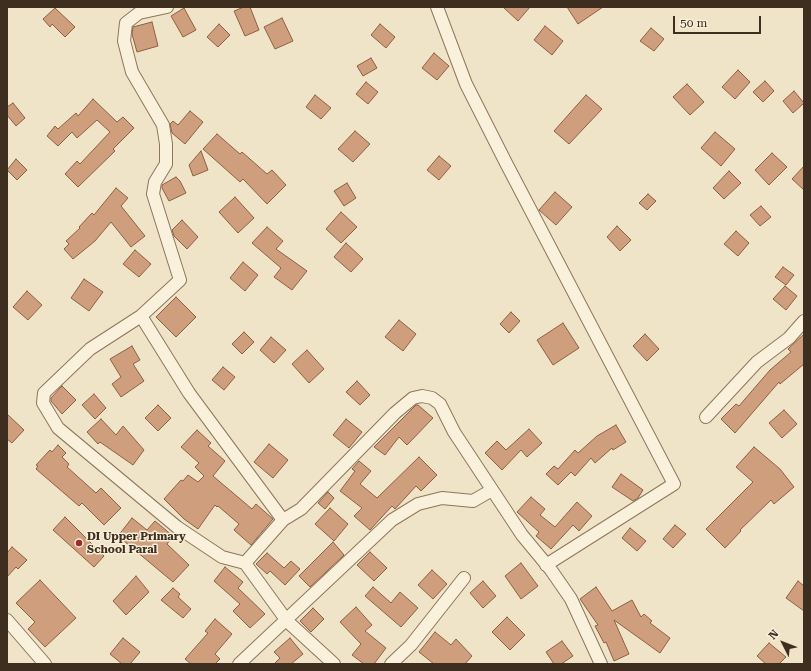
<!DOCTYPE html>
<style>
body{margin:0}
#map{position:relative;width:811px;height:671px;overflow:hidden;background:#f0e4c8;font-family:"Roboto Serif",serif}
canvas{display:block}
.frame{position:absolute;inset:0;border:8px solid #3d2e20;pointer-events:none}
.north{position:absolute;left:763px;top:623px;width:40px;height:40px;-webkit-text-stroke:3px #f7eed8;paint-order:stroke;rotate:312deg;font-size:11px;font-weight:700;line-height:16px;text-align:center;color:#3d2e20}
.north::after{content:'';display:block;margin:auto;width:14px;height:18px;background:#3d2e20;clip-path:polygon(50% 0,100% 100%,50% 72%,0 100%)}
.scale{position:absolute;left:673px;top:16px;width:88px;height:18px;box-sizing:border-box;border:2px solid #3d2e20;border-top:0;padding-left:5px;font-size:12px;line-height:14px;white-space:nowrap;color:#3d2e20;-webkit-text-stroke:3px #f7eed8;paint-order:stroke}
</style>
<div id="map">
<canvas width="811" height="671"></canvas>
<div class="frame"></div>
<div class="north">N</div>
<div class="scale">50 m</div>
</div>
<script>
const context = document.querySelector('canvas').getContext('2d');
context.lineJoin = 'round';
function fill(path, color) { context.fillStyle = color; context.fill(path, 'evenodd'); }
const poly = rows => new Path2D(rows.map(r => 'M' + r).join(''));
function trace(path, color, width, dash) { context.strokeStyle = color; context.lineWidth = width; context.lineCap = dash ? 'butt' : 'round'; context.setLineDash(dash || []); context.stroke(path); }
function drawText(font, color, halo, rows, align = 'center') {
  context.font = font + ' "Roboto Serif",serif'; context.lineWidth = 3; context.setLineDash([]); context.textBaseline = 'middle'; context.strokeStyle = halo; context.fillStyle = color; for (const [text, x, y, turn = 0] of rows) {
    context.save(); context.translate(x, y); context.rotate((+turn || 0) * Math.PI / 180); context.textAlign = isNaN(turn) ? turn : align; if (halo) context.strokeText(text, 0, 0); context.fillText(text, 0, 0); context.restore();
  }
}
const building = poly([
 [244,7,250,7,259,30,245,36,234,11,244,7],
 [503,7,530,7,518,21,503,7],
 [567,7,603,7,578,24,567,7],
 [55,8,75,27,65,37,52,24,50,27,43,19,55,8],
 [184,8,196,30,183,37,171,16,184,8],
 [282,18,293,41,275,49,264,27,282,18],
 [152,22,158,46,137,52,132,34,133,27,152,22],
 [219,24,230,35,218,47,207,37,219,24],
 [380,24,395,37,386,48,371,35,380,24],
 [545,26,563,41,552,55,534,40,545,26],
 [651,28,664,39,654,51,640,41,651,28],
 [434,53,449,66,437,80,422,68,434,53],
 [371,58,377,68,363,76,357,66,371,58],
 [738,70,750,82,735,99,722,87,738,70],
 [765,81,774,91,763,102,753,92,765,81],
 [366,82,378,92,368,104,356,94,366,82],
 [687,84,704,102,690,115,673,97,687,84],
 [794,91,804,103,793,113,783,101,794,91],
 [315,95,331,108,321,119,306,107,315,95],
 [586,95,602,109,569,144,554,131,586,95],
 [93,99,117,122,123,117,134,128,113,149,115,151,78,187,65,174,77,161,80,164,110,132,97,120,77,138,72,132,58,146,47,136,55,126,58,129,76,113,78,116,93,99],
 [13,103,25,118,16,126,7,115,7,107,13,103],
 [190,111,203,122,185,144,172,133,170,124,173,121,178,125,190,111],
 [355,131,370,144,353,162,338,149,355,131],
 [715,132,735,149,721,166,701,148,715,132],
 [217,134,240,154,242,152,267,174,272,170,286,185,267,204,243,179,240,182,203,149,217,134],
 [201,151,208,170,193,176,189,165,201,151],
 [772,153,787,167,769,185,755,170,772,153],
 [439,156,451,166,439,180,427,170,439,156],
 [16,159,27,170,17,180,7,170,16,159],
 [804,166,804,190,792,179,804,166],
 [729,171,741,183,724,199,713,188,729,171],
 [176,177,180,181,186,193,169,201,162,188,162,185,176,177],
 [347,183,356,198,344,206,334,191,347,183],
 [116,188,128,198,121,206,145,236,131,247,111,222,95,241,73,259,64,249,69,244,66,241,80,228,79,227,92,213,94,215,116,188],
 [555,192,572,207,556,225,539,210,555,192],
 [648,194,656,201,647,210,639,203,648,194],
 [235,197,254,218,238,233,219,212,235,197],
 [761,206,771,217,760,226,750,215,761,206],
 [341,212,357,227,341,243,326,229,341,212],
 [182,220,198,237,187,249,174,236,172,230,182,220],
 [617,226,631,240,620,251,607,237,617,226],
 [267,227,283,241,276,249,307,271,292,290,274,277,281,268,252,243,267,227],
 [736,231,749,243,738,256,724,244,736,231],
 [346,243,363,259,351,272,334,257,346,243],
 [135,250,151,264,139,277,123,264,135,250],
 [243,262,258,275,245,291,230,278,243,262],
 [783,267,794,275,786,285,775,277,783,267],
 [84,279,103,292,89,311,71,298,84,279],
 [785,286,797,296,786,310,773,299,785,286],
 [27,291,42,305,28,320,13,307,27,291],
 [176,297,196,317,176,337,156,317,176,297],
 [511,312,520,321,509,333,500,324,511,312],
 [399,320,416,334,403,351,385,337,399,320],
 [563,323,579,348,553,365,537,340,563,323],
 [244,332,254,342,242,354,232,344,244,332],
 [645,334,659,349,647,361,633,346,645,334],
 [804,334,804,364,780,384,779,382,735,433,721,419,736,404,739,406,770,370,791,352,788,349,804,334],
 [271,337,286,350,274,363,260,350,271,337],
 [132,346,140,360,133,364,144,381,121,397,112,384,121,377,110,359,132,346],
 [307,350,324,369,309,383,292,364,307,350],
 [223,367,235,377,224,390,212,380,223,367],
 [357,381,370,395,360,405,346,392,357,381],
 [62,386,76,400,62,414,51,401,51,398,62,386],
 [94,394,106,408,95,419,82,405,94,394],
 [158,405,171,418,158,431,145,418,158,405],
 [416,405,418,405,433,418,407,445,399,437,385,455,374,447,416,405],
 [784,410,797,424,782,438,769,423,784,410],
 [7,414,24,430,12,443,7,439,7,414],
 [101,419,116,435,123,426,144,450,133,465,100,442,98,444,87,432,101,419],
 [346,419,362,432,349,448,333,435,346,419],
 [616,425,626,442,613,450,612,448,595,463,591,458,575,476,571,472,558,485,546,474,554,466,558,469,575,450,578,453,597,436,616,425],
 [529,429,542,443,527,457,521,450,502,470,485,453,497,441,506,450,529,429],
 [197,430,211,443,208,446,225,461,213,476,252,509,256,504,273,519,251,545,234,530,239,524,218,506,217,507,215,505,198,529,184,519,164,499,181,480,183,481,188,475,198,482,204,476,195,467,199,463,181,447,197,430],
 [269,444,288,460,273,478,254,462,269,444],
 [58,445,66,453,62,457,69,464,67,467,96,493,101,488,121,508,104,525,82,503,79,506,36,469,38,466,36,465,50,450,52,452,58,445],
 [754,447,780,469,794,487,774,504,771,500,740,530,741,531,725,548,706,529,753,482,736,467,754,447],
 [419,457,437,475,421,491,416,486,395,509,392,506,370,530,354,516,362,508,340,491,355,471,352,469,359,461,371,471,360,484,377,498,419,457],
 [621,474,643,490,638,498,633,501,612,487,621,474],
 [328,492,334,498,325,509,318,503,328,492],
 [531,497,545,509,540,515,555,527,577,502,592,516,579,531,573,525,551,549,536,536,539,532,517,512,531,497],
 [330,508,348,524,334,541,315,524,330,508],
 [65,517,104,556,94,567,53,530,65,517],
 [132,518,147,530,155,521,173,536,167,544,189,565,173,582,118,536,132,518],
 [675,525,686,534,673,548,663,539,675,525],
 [630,528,646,541,637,551,622,538,630,528],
 [333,542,344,555,310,587,299,576,333,542],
 [12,547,27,560,18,569,16,567,7,577,7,553,12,547],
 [370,552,387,568,374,581,357,565,370,552],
 [267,553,284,568,291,561,300,569,285,585,270,571,267,574,256,564,267,553],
 [521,563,538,586,521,599,505,576,521,563],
 [225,567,243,582,238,588,265,614,250,628,233,611,240,604,214,581,225,567],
 [432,570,447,584,433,599,418,585,432,570],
 [136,576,149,592,126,615,113,601,136,576],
 [40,580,76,618,45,647,28,629,35,622,16,603,40,580],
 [483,581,496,596,483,608,470,593,483,581],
 [798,581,804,586,804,611,786,598,798,581],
 [373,587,391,603,400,592,418,608,401,627,365,596,373,587],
 [596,587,612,611,632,600,641,617,644,614,652,621,650,623,670,638,660,653,614,620,629,654,614,661,606,642,604,643,595,626,598,625,580,599,596,587],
 [173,588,180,594,178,597,191,609,183,618,161,600,173,588],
 [356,607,372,625,365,631,386,648,374,664,364,664,352,655,361,644,340,622,356,607],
 [313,608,324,619,311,632,300,621,313,608],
 [507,617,525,635,510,650,492,632,507,617],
 [215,619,232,634,215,654,220,659,215,664,191,664,185,659,208,633,205,631,215,619],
 [435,632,451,645,456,639,472,656,465,664,434,664,419,652,435,632],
 [123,638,140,652,130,664,122,664,110,654,123,638],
 [290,638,303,654,291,664,274,664,280,658,274,652,290,638],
 [562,641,573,656,561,664,554,664,546,652,562,641],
 [769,643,786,657,779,664,766,664,757,656,769,643]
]);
const minor = poly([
 [167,7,139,13,126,23,124,41,132,72,163,125,166,144,166,164,155,182,153,194,180,280,141,316,90,349,44,393,43,403,58,428,177,527,222,557,245,563,287,621,334,664],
 [437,7,466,84,506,163,674,484,546,565],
 [141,316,189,393,283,520],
 [706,417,757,362,789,338,804,321],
 [245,563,283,520,301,509,395,413,413,398,422,396,432,398,440,404,454,432,522,535,551,570,571,599,601,664],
 [7,620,45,664],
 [239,664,392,520,418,504,442,498,473,501,492,490],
 [391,664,411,645,464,578]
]);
const markers = [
 [79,543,4,"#9e2a2b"]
];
const poiNames = [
 ["DI Upper Primary",87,537],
 ["School Paral",87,550]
];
fill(building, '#cf9f7d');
trace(building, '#8d5f41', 1);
trace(minor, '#8d765c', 14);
trace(minor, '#faf1dc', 12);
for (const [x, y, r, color] of markers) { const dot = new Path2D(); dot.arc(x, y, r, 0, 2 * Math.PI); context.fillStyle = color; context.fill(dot); trace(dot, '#f7eed8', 1.5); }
drawText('bold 11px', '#3d2e20', '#f7eed8', poiNames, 'left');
</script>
